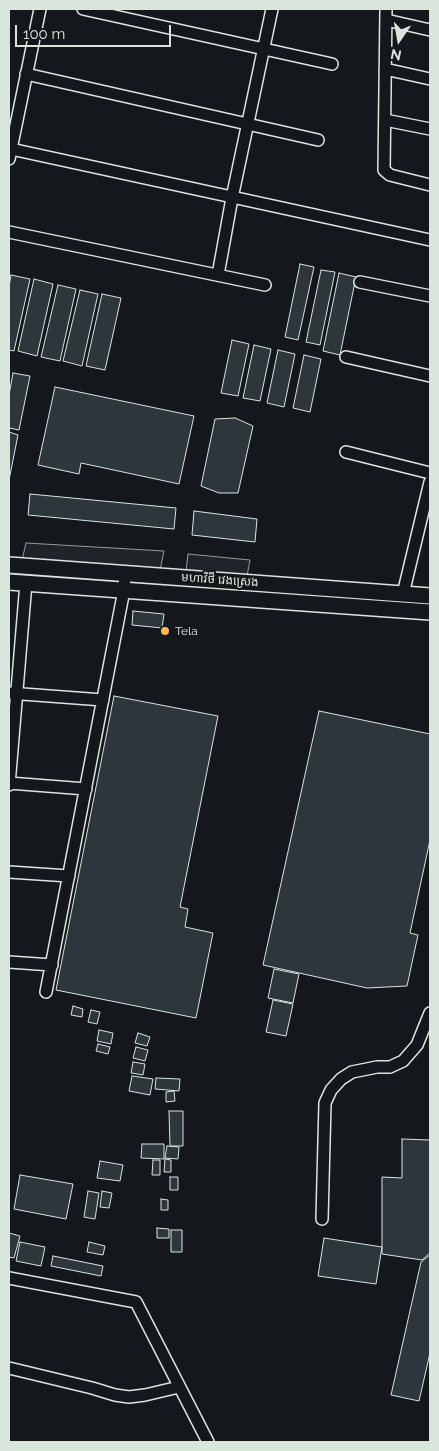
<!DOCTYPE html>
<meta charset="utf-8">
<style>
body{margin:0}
#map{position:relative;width:439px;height:1451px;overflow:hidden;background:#14181c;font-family:Raleway,sans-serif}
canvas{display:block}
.frame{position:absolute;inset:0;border:10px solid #d8e6dc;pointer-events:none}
.north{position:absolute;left:374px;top:15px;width:50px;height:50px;-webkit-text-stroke:4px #14181c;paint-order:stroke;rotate:192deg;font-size:14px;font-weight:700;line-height:20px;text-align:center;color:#d8e6dc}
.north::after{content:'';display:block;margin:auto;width:18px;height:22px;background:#d8e6dc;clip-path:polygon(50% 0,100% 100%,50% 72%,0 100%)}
.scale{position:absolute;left:15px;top:25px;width:156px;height:22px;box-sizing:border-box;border:2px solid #d8e6dc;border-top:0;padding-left:6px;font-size:15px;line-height:18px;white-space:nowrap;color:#d8e6dc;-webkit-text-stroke:4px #14181c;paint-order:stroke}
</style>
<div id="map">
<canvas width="439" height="1451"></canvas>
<div class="frame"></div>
<div class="north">N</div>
<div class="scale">100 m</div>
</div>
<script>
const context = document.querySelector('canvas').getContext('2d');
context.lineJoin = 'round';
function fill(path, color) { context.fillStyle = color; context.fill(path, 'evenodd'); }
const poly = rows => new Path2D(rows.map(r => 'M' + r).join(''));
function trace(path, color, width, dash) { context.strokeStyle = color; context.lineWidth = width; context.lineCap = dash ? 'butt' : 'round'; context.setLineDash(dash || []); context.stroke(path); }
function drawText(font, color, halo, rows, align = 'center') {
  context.font = font + ' Raleway,"Noto Sans Khmer",sans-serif'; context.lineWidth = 4; context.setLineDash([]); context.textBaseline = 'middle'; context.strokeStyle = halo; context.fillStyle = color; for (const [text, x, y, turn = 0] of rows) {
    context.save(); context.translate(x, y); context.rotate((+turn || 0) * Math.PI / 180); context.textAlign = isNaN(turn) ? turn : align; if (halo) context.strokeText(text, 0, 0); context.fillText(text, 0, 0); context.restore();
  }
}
const green = poly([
 [26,543,164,551,160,570,22,560,26,543],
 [188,554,250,560,247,576,186,571,188,554]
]);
const building = poly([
 [300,264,314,267,298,340,285,337,300,264],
 [321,270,335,272,320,345,306,342,321,270],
 [339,273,356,277,340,355,323,351,339,273],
 [11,275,30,279,14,351,9,350,9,287,11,275],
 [34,279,53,284,37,356,18,351,34,279],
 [58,285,76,289,60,361,41,357,58,285],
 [80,290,98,294,82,366,63,361,80,290],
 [102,294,121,298,105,370,86,366,102,294],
 [232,340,249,344,238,396,221,393,232,340],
 [254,345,271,349,260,401,243,398,254,345],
 [278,350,295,354,284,407,267,403,278,350],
 [304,355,321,359,310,412,293,408,304,355],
 [13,373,30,376,19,430,9,428,9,395,13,373],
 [55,387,194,416,179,484,81,463,79,474,38,465,55,387],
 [235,418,253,426,238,493,219,493,201,486,215,419,235,418],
 [9,432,18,435,9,480,9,432],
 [30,494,176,508,174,529,28,515,30,494],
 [194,511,257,519,255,542,192,535,194,511],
 [133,611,164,614,162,628,132,625,133,611],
 [114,696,218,716,180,907,188,909,185,927,213,933,196,1018,56,990,114,696],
 [319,711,430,734,430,840,410,933,418,935,407,986,367,988,263,965,319,711],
 [274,969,299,974,293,1003,268,998,274,969],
 [273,1000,293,1004,286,1036,266,1032,273,1000],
 [73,1006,83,1009,82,1017,71,1015,73,1006],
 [91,1010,100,1012,97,1024,88,1022,91,1010],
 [99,1030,113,1033,111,1044,97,1041,99,1030],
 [138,1033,150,1037,147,1046,135,1043,138,1033],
 [98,1044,110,1047,108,1054,96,1051,98,1044],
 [136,1047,148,1050,145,1061,133,1058,136,1047],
 [133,1062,145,1064,143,1075,131,1073,133,1062],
 [132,1076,153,1079,150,1095,129,1091,132,1076],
 [156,1078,180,1079,179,1091,155,1089,156,1078],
 [174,1091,175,1101,166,1102,166,1092,174,1091],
 [169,1111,183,1111,183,1146,170,1146,169,1111],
 [402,1139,430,1140,430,1253,422,1260,382,1254,382,1177,402,1178,402,1139],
 [142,1144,164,1144,164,1159,141,1158,142,1144],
 [167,1146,179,1147,178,1159,165,1158,167,1146],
 [165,1159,171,1160,171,1172,164,1172,165,1159],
 [153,1160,160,1160,160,1175,152,1175,153,1160],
 [100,1161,123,1165,120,1181,97,1178,100,1161],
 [20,1175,73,1184,66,1219,14,1209,20,1175],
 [170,1177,178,1177,178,1190,170,1190,170,1177],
 [88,1191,99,1193,95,1219,84,1217,88,1191],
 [102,1191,112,1193,109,1208,100,1207,102,1191],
 [161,1199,168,1200,168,1210,161,1210,161,1199],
 [157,1228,169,1229,169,1238,157,1238,157,1228],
 [171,1230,182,1230,182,1252,171,1252,171,1230],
 [9,1233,20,1236,14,1258,9,1257,9,1233],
 [324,1238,382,1247,376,1284,318,1276,324,1238],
 [20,1242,45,1247,41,1266,16,1261,20,1242],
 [89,1242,105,1246,103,1255,87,1252,89,1242],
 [430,1255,430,1353,419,1401,391,1395,421,1262,430,1255],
 [53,1256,103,1266,101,1276,51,1266,53,1256]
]);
const minor = poly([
 [83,9,332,64],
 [386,9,384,170,390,175,430,185],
 [386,20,430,30],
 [385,69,430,79],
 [26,74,318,140],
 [385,120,430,129],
 [11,149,430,240],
 [9,159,40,9],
 [9,232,265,285],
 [218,275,232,198,272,9],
 [360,282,430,296],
 [346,357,430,376],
 [346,452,430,473],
 [403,594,430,482],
 [9,693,103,700],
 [9,783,86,789],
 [9,785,26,583],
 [9,872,69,876],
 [9,962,52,965],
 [46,992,124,590,125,573],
 [322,1219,325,1103,331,1090,341,1079,352,1072,377,1067,390,1067,403,1061,417,1045,430,1013],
 [9,1278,136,1302,208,1442],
 [9,1368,92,1388,115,1395,129,1397,145,1395,179,1387]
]);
const major = poly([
 [9,565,430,596],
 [9,582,430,612]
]);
const markers = [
 [165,631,5,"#ffb74d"]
];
const streetNames = [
 ["មហាវិថី វេងស្រេង",220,580,4]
];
const poiNames = [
 ["Tela",175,631]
];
fill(green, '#202428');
trace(green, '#939e99', 1);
fill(building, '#2c363c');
trace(building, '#d8e6dc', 1);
trace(minor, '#d8e6dc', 14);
trace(major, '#d8e6dc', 18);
trace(minor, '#14181c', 11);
trace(major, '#14181c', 15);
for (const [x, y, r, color] of markers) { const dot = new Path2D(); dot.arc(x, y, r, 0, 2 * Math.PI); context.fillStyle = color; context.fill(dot); trace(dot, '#14181c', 2); }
drawText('12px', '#d8e6dc', '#14181c', streetNames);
drawText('12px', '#d8e6dc', '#14181c', poiNames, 'left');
</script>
